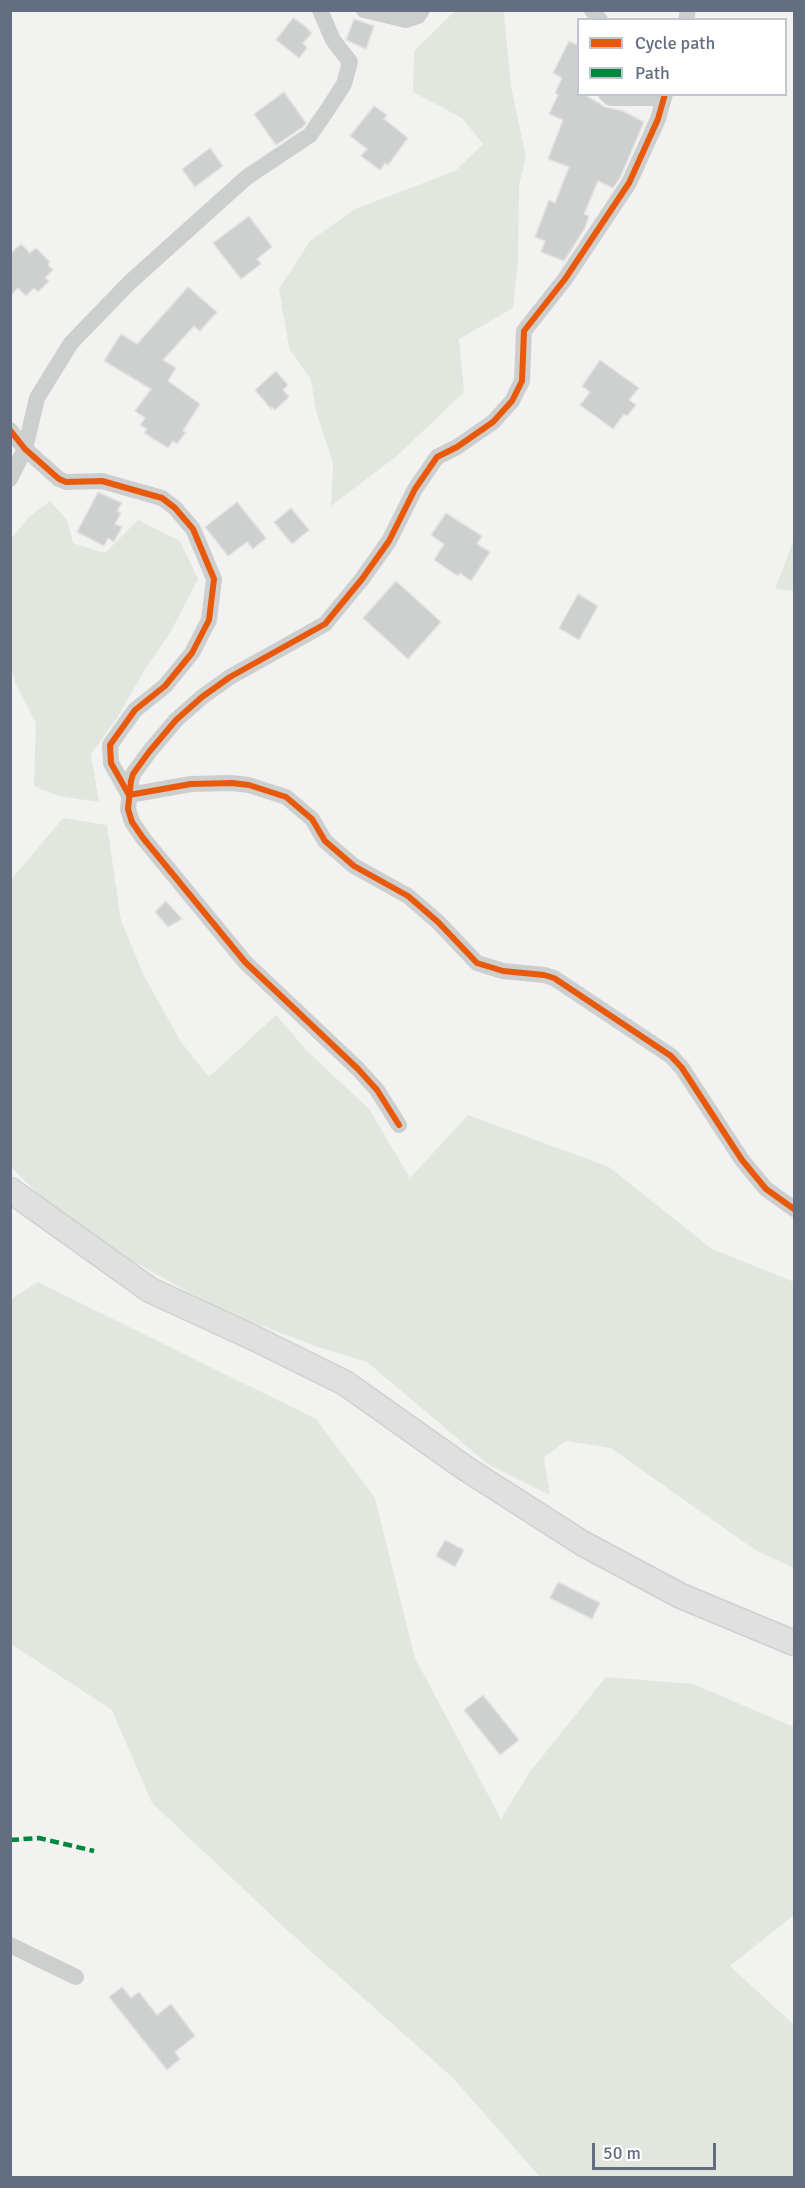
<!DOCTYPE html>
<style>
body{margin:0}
#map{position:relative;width:805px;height:2188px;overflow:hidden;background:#f2f3f1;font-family:Signika,sans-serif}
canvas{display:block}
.frame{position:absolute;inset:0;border:12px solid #636e81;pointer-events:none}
.legend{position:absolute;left:577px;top:18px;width:210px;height:78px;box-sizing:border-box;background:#fff;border:2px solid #c1c5cd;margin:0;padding:8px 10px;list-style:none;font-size:18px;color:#636e81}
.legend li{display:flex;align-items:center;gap:12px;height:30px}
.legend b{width:30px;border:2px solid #c1c5cd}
.scale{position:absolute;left:592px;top:2143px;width:124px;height:27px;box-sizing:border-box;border:3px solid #636e81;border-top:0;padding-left:8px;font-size:18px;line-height:21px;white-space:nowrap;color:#636e81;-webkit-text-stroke:4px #fff;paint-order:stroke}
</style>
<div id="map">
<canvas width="805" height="2188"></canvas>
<div class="frame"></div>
<ul class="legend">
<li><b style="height:8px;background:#e8590c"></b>Cycle path</li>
<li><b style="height:8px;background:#00873e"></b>Path</li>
</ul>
<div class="scale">50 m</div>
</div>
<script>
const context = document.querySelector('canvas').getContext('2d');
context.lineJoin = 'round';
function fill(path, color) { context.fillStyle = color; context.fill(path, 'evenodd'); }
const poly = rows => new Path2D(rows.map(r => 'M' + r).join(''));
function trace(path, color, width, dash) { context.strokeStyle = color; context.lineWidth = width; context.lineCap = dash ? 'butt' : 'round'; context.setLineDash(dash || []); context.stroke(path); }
const green = poly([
 [455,11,501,11,504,13,511,86,526,157,519,185,518,261,513,308,459,339,464,392,398,455,331,506,333,463,316,411,311,380,289,348,279,289,310,241,355,209,455,171,483,144,462,118,413,92,414,51],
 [50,501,67,520,73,543,105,553,138,520,180,541,198,579,170,633,145,669,117,718,91,754,99,802,58,796,34,786,36,723,15,682,11,667,11,539,29,517],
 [794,539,794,591,775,589],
 [63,818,107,825,121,920,143,974,181,1042,209,1077,276,1015,306,1050,369,1109,410,1178,468,1115,609,1167,712,1249,794,1282,794,1568,755,1550,611,1448,566,1441,544,1457,550,1495,489,1465,367,1362,315,1346,221,1310,129,1259,48,1204,11,1167,10,881],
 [38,1282,316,1419,375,1498,415,1658,501,1819,529,1773,606,1677,693,1684,794,1727,794,1915,730,1966,794,2025,794,2177,540,2177,452,2077,286,1929,152,1803,112,1710,11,1644,11,1299]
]);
const building = poly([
 [293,18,304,25,312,33,303,43,307,48,299,58,276,40,293,18],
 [354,19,374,26,366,49,346,40,354,19],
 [569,41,579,46,579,94,584,94,605,107,623,111,644,122,620,178,613,188,598,181,584,214,589,216,585,228,564,261,541,252,545,241,535,237,549,200,555,203,569,167,548,159,563,120,549,114,558,95,555,93,562,78,553,73,569,41],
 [284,92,306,123,303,127,276,145,254,114,284,92],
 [374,106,387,115,384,119,408,138,388,165,385,163,380,170,361,156,367,149,350,136,374,106],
 [210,148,223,166,195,187,182,169,210,148],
 [249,216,272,247,257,259,261,264,241,279,213,243,249,216],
 [21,244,30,253,36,248,50,262,48,265,53,270,45,278,49,281,38,292,34,288,26,296,18,288,10,296,10,254,21,244],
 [188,287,217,312,200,331,194,326,163,360,176,368,168,381,200,404,183,431,186,432,177,444,173,441,168,448,144,433,147,429,140,425,145,418,135,411,151,389,104,361,121,334,137,344,188,287],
 [600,360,639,388,629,400,636,405,627,416,624,414,613,429,580,405,590,392,582,386,600,360],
 [276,371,288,385,283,390,289,397,275,410,272,407,271,409,255,390,276,371],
 [98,492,122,503,117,511,121,513,115,524,122,527,114,542,108,538,104,546,77,532,98,492],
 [237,502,266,538,253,549,247,542,228,556,205,527,237,502],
 [291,508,309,530,292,544,274,522,291,508],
 [446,513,482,536,477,544,490,552,471,581,460,573,458,576,434,560,444,544,431,535,446,513],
 [396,581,441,622,408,659,363,618,396,581],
 [578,594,598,606,579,640,559,628,578,594],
 [166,901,182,919,168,927,155,912,166,901],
 [445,1540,464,1550,455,1567,436,1556,445,1540],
 [558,1582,600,1603,592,1619,550,1598,558,1582],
 [483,1695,519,1740,500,1755,464,1710,483,1695],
 [122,1987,131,1998,139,1992,157,2015,171,2004,195,2036,175,2052,180,2059,167,2070,109,1997,122,1987]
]);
const minor = poly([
 [364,10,406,20,418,16,422,10],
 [592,10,600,20],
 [686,20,688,10],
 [606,94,611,98,664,98],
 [10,430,25,449,59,479,66,482,102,481,162,498,175,508,193,529,214,579,209,620,192,653,165,686,135,710,110,745,111,763,129,795,191,784,232,783,249,785,286,797,312,819,325,841,354,866,408,896,438,922,477,963,503,971,544,975,554,978,671,1056,682,1068,742,1160,766,1189,794,1209],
 [10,479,25,449,37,398,71,343,129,283,247,177,310,135,328,109,344,84,350,62,333,40,320,10],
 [399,1125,377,1090,358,1069,245,962,143,838,132,822,128,809,131,781,133,774,149,752,176,720,202,697,230,677,325,624,362,579,389,541,415,489,437,457,457,447,493,422,512,401,522,381,524,331,565,279,629,183,658,119,665,94],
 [10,1945,76,1977]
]);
const secondary = poly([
 [10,1190,150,1290,254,1338,345,1383,465,1468,582,1543,681,1596,794,1643]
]);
const quiet = poly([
 [10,1840,39,1838,94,1851]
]);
const cycleway = poly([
 [10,430,25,449,59,479,66,482,102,481,162,498,175,508,193,529,214,579,209,620,192,653,165,686,135,710,110,745,111,763,129,795,191,784,232,783,249,785,286,797,312,819,325,841,354,866,408,896,438,922,477,963,503,971,544,975,554,978,671,1056,682,1068,742,1160,766,1189,794,1209],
 [399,1125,377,1090,358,1069,245,962,143,838,132,822,128,809,131,781,133,774,149,752,176,720,202,697,230,677,325,624,362,579,389,541,415,489,437,457,457,447,493,422,512,401,522,381,524,331,565,279,629,183,658,119,665,94]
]);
fill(green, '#e1e6df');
fill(building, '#ced0d0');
trace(building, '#e2e2e1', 1.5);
trace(secondary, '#cfd0d0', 27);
trace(minor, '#cdcece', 16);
trace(secondary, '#e0e0e1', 24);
trace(quiet, '#00873e', 4.5, [9, 4.5]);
trace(cycleway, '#e8590c', 6);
</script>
